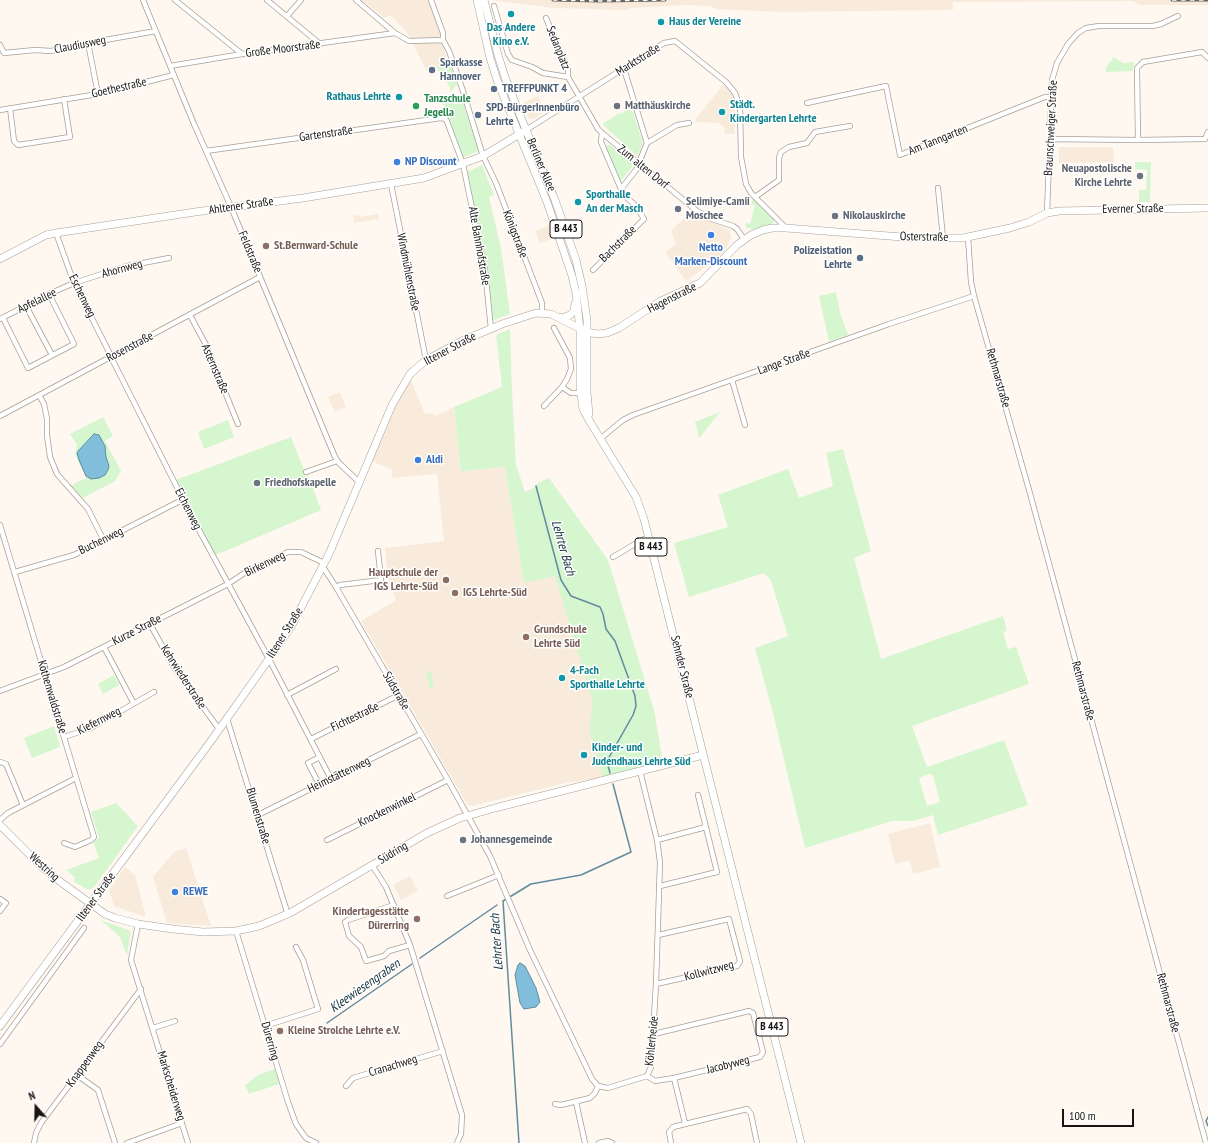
<!DOCTYPE html>
<meta charset="utf-8">
<style>
body{margin:0}
#map{position:relative;width:1208px;height:1143px;overflow:hidden;background:#fef8f0;font-family:"PT Sans Narrow",sans-serif}
canvas{display:block}
.north{position:absolute;left:16px;top:1087px;width:40px;height:40px;-webkit-text-stroke:3px #fff;paint-order:stroke;rotate:340deg;font-size:11px;font-weight:700;line-height:16px;text-align:center;color:#181512}
.north::after{content:'';display:block;margin:auto;width:14px;height:18px;background:#181512;clip-path:polygon(50% 0,100% 100%,50% 72%,0 100%)}
.scale{position:absolute;left:1062px;top:1109px;width:72px;height:18px;box-sizing:border-box;border:2px solid #181512;border-top:0;padding-left:5px;font-size:12px;line-height:14px;white-space:nowrap;color:#181512;-webkit-text-stroke:3px #fff;paint-order:stroke}
</style>
<div id="map">
<canvas width="1208" height="1143"></canvas>
<div class="north">N</div>
<div class="scale">100 m</div>
</div>
<script>
const context = document.querySelector('canvas').getContext('2d');
context.lineJoin = 'round';
function fill(path, color) { context.fillStyle = color; context.fill(path, 'evenodd'); }
const poly = rows => new Path2D(rows.map(r => 'M' + r).join(''));
function trace(path, color, width, dash) { context.strokeStyle = color; context.lineWidth = width; context.lineCap = dash ? 'butt' : 'round'; context.setLineDash(dash || []); context.stroke(path); }
function drawText(font, color, halo, rows, align = 'center') {
  context.font = font + ' "PT Sans Narrow",sans-serif'; context.lineWidth = 3; context.setLineDash([]); context.textBaseline = 'middle'; context.strokeStyle = halo; context.fillStyle = color; for (const [text, x, y, turn = 0] of rows) {
    context.save(); context.translate(x, y); context.rotate((+turn || 0) * Math.PI / 180); context.textAlign = isNaN(turn) ? turn : align; if (halo) context.strokeText(text, 0, 0); context.fillText(text, 0, 0); context.restore();
  }
}
const built = poly([
 [362,0,434,0,438,10,443,48,450,65,426,70,409,35,391,15,385,18],
 [490,0,1208,0,1208,5,1140,5,1133,1,953,2,953,10,779,12,717,9,710,6,683,5,630,8,627,10,620,10,588,9,553,8],
 [723,85,732,95,734,104,735,134,725,134,724,127,719,123,695,122,697,117],
 [538,96,545,112,534,119,529,119,523,103],
 [1059,147,1113,147,1114,162,1059,163],
 [692,210,708,220,730,230,731,238,728,245,719,257,686,281,665,252,676,244,671,231],
 [378,214,379,219,354,223,353,216,360,215,361,217],
 [551,225,556,237,540,243,535,231],
 [410,378,425,414,434,413,435,416,454,407,461,471,505,467,524,582,555,576,594,703,590,719,590,734,603,778,565,783,472,806,467,804,361,621,396,600,388,581,385,548,444,541,437,474,392,478,392,470,372,461,394,409],
 [340,392,346,407,335,412,328,397],
 [930,823,940,867,913,874,910,860,895,864,888,834],
 [186,848,211,926,167,923,153,877,174,852],
 [125,867,135,875,146,917,114,906,109,890],
 [410,876,418,891,401,900,393,885]
]);
const green = poly([
 [1114,57,1123,63,1134,62,1133,71,1106,72,1106,67],
 [450,65,457,85,454,88,451,92,448,83,441,79,437,67],
 [437,95,454,98,463,104,479,151,462,158,451,123,447,117,446,109],
 [631,106,643,143,637,156,602,124,620,113,621,114,628,109,628,108],
 [609,144,633,165,631,169,620,182,605,147],
 [1135,162,1151,162,1150,202,1139,202,1139,190,1146,190,1147,170,1135,169],
 [482,165,494,195,489,197,501,248,510,314,492,321,486,268,467,172],
 [753,198,774,220,773,224,755,230,745,227,746,223,750,224,755,205,751,204],
 [836,292,840,313,848,335,829,342,819,296],
 [510,329,512,391,516,465,525,492,534,488,538,483,549,478,608,560,654,710,663,763,603,778,590,734,590,719,593,703,555,576,524,583,505,467,461,471,454,407,502,387,496,335],
 [720,412,699,438,695,422],
 [103,417,113,436,105,441,121,471,115,481,83,498,70,486,86,478,75,454,77,445,70,434],
 [228,420,234,437,204,449,198,432],
 [291,437,306,475,308,475,321,510,216,555,176,480],
 [843,449,871,551,854,558,881,659,1003,616,1007,631,1003,632,1008,649,1016,647,1029,684,912,726,927,767,1004,740,1028,805,938,835,933,815,913,821,892,821,805,848,773,713,755,648,788,636,771,581,764,573,689,597,674,543,728,527,718,495,758,480,788,469,799,498,833,486,826,453],
 [929,774,932,774,933,776,940,802,927,806,919,778],
 [431,671,434,687,430,688,426,672],
 [114,675,119,685,103,694,98,684],
 [54,726,60,747,32,758,24,738],
 [116,803,138,826,95,886,91,889,86,889,73,881,75,878,66,870,99,858,93,842,99,838,91,812],
 [101,920,131,931,127,956,120,937],
 [275,1069,279,1084,249,1094,245,1085,260,1074]
]);
const water = poly([
 [94,434,99,435,105,446,106,457,109,466,108,470,105,475,99,478,91,479,86,476,79,460,77,453,79,450,94,434],
 [520,963,525,966,536,988,540,1002,536,1007,524,1009,520,1003,515,975,518,965,520,963]
]);
const stream = poly([
 [536,486,561,580,571,596,600,607,603,614,606,629,615,641,635,696,636,706,633,715,607,761,610,773],
 [420,958,497,905],
 [327,1023,412,964],
 [1208,1117,1206,1121,1208,1126],
 [519,1143,503,901,531,884,581,875,631,852,613,784]
]);
const street = poly([
 [143,0,194,124,231,207,335,457,339,463,359,482],
 [175,0,242,54],
 [267,0,320,44],
 [356,0,395,33,409,41,443,40],
 [431,0,443,33,443,40,449,51,463,91,483,156,496,183,542,303,542,313],
 [494,6,508,54,512,60,532,67,543,73,568,77,568,70,546,18],
 [287,16,301,0],
 [88,43,98,94],
 [0,45,4,53,35,50,51,51,88,43,156,31],
 [170,66,242,54,395,33],
 [568,77,598,129,602,133,697,211,709,218,733,226,737,229,744,239],
 [807,103,886,86,900,155,1045,97,1051,97],
 [10,108,14,141,18,145,70,137,64,99],
 [0,110,98,94,174,75],
 [526,130,664,43,675,41,726,82,735,93,740,107,741,157,746,184,751,193,786,228],
 [1050,139,1138,140,1205,139,1208,132],
 [1138,140,1137,68,1143,62,1202,52,1208,58],
 [647,143,677,125,689,123],
 [206,151,441,118,446,119,463,164,475,223,485,270,491,329],
 [391,184,426,360],
 [938,188,943,238],
 [621,189,636,170,647,143,624,69],
 [755,197,779,180,779,158,781,152,789,147,807,143,815,132,850,126],
 [1047,213,1052,80,1057,63,1068,44,1078,33,1086,28,1099,26,1153,26,1161,24,1178,16],
 [56,233,74,283,108,350,111,357,192,517,269,659,331,779],
 [968,237,971,282,974,296,1031,497,1206,1143],
 [593,270,644,219,636,206,625,196,621,189,601,142,602,133],
 [26,306,52,355],
 [190,315,206,345,238,424],
 [3,318,28,368,74,344,49,294],
 [0,319,49,294,74,283,127,266,169,258],
 [732,380,745,425],
 [562,387,571,393,583,393],
 [39,395,44,404,47,419,47,435,50,457,57,474,88,509,104,541],
 [544,406,562,387,567,379,571,369,570,358,554,328],
 [0,416,260,277],
 [600,439,623,420,633,415,889,324,974,296],
 [306,472,337,461],
 [0,525,94,837,91,840,75,847,64,843],
 [613,557,640,541,649,537],
 [323,567,336,587,448,780,490,856,530,950,592,1079,598,1086,608,1088,647,1076,651,1067,656,984,660,862,657,840,640,771],
 [15,572,74,555,184,499],
 [336,587,340,585,381,580,378,551],
 [150,624,175,669,219,729],
 [104,647,133,702],
 [0,691,64,667,228,584,246,572,288,552,301,552,324,563],
 [287,695,336,669],
 [227,719,288,915],
 [64,737,91,728,154,692],
 [311,739,399,695],
 [0,762,6,764,23,805],
 [319,784,308,763,320,757],
 [258,815,421,734],
 [0,820,8,813,76,778],
 [327,840,448,780],
 [657,840,706,827],
 [372,865,386,887,410,945,462,1115,461,1134,457,1143],
 [660,886,717,872,698,795],
 [447,896,499,875],
 [0,899,6,903,0,911],
 [394,905,348,920,345,922,349,936,361,947,366,961,384,956,389,951,410,945],
 [138,924,131,960,188,1143],
 [236,931,288,1102,296,1124,306,1138,316,1143],
 [656,984,737,966,740,961,729,919,658,935],
 [265,1026,318,1009,303,960,296,947],
 [153,1028,175,1021],
 [0,1044,84,928],
 [77,1075,98,1090,115,1143],
 [647,1076,655,1081,674,1078,760,1057,763,1052,753,1013,749,1011,654,1034],
 [674,1078,685,1123],
 [346,1086,353,1078,443,1051],
 [576,1102,585,1143],
 [555,1104,561,1105,590,1098,595,1093,598,1086],
 [34,1143,36,1133,41,1123,141,989],
 [127,1143,182,1123],
 [599,1143,608,1141,612,1143],
 [671,1143,669,1132,673,1127,747,1109,751,1114,757,1143]
]);
const secondary = poly([
 [0,259,46,235,56,233,195,212,303,198,424,178,483,156,523,132],
 [0,825,43,868,62,883,105,914,115,918,138,924,173,929,203,932,236,931,259,926,290,913,427,833,460,818,495,808,703,755],
 [0,1026,211,741,269,659,292,625,329,554,392,405,410,374,426,360,462,341,502,324,536,313,551,314,587,332,597,334,607,333,619,328,659,302,700,283,737,245,751,235,763,230,772,228,786,228,915,238,963,238,1010,228,1029,222,1047,213,1059,211,1208,208]
]);
const primary = poly([
 [477,0,490,58,497,80,547,202,572,276,576,293,580,330,580,388,583,409,590,422,636,497,644,519,801,1143],
 [484,0,498,55,505,77,526,130,555,200,576,260,582,286,587,320,587,393,589,414],
 [558,317,563,318,570,315,574,311,575,304]
]);
const rail = poly([
 [553,0,599,1,665,0],
 [1172,0,1208,0]
]);
const markers = [
 [511,14,4,"#0f9aa8"],
 [661,22,4,"#0f9aa8"],
 [432,70,4,"#5c6f8a"],
 [494,89,4,"#5c6f8a"],
 [399,97,4,"#0f9aa8"],
 [416,106,4,"#2e9e5b"],
 [617,106,4,"#6b7280"],
 [722,112,4,"#0f9aa8"],
 [478,115,4,"#5c6f8a"],
 [397,162,4,"#3f7fe0"],
 [1140,176,4,"#6b7280"],
 [578,202,4,"#0f9aa8"],
 [678,209,4,"#6b7280"],
 [835,216,4,"#6b7280"],
 [711,235,4,"#3f7fe0"],
 [266,246,4,"#8d6e63"],
 [860,258,4,"#5c6f8a"],
 [418,460,4,"#3f7fe0"],
 [257,483,4,"#6b7280"],
 [446,580,4,"#8d6e63"],
 [455,593,4,"#8d6e63"],
 [526,637,4,"#8d6e63"],
 [562,678,4,"#0f9aa8"],
 [584,755,4,"#0f9aa8"],
 [463,840,4,"#6b7280"],
 [175,892,4,"#3f7fe0"],
 [417,919,4,"#8d6e63"],
 [280,1031,4,"#8d6e63"]
];
const shields = [
 [566,229,32],
 [651,547,32],
 [772,1027,32]
];
const shieldNames = [
 ["B 443",566,229],
 ["B 443",651,547],
 ["B 443",772,1027]
];
const cultureNames = [
 ["Haus der Vereine",669,22],
 ["Das Andere",511,28,"center"],
 ["Kino e.V.",511,42,"center"],
 ["Rathaus Lehrte",391,97,"right"],
 ["Städt.",730,105],
 ["Kindergarten Lehrte",730,119],
 ["Sporthalle",586,195],
 ["An der Masch",586,209],
 ["4-Fach",570,671],
 ["Sporthalle Lehrte",570,685],
 ["Kinder- und",592,748],
 ["Judendhaus Lehrte Süd",592,762]
];
const streetNames = [
 ["Claudiusweg",80,45,-11],
 ["Sedanplatz",558,48,68],
 ["Große Moorstraße",283,49,-7],
 ["Marktstraße",638,60,-32],
 ["Goethestraße",119,88,-13],
 ["Braunschweiger Straße",1051,128,-87],
 ["Gartenstraße",326,134,-8],
 ["Am Tanngarten",938,140,-22],
 ["Berliner Allee",541,165,67],
 ["Zum alten Dorf",643,167,39],
 ["Ahltener Straße",241,206,-8],
 ["Everner Straße",1133,209,-1],
 ["Königstraße",515,234,69],
 ["Osterstraße",924,237,1],
 ["Bachstraße",618,244,-45],
 ["Alte Bahnhofstraße",479,246,80],
 ["Feldstraße",250,252,67],
 ["Ahornweg",122,269,-15],
 ["Windmühlenstraße",408,272,79],
 ["Eschenweg",82,296,64],
 ["Hagenstraße",672,298,-27],
 ["Apfelallee",37,301,-26],
 ["Rosenstraße",130,347,-28],
 ["Iltener Straße",450,349,-28],
 ["Lange Straße",784,362,-20],
 ["Asternstraße",215,369,67],
 ["Rethmarstraße",998,378,74],
 ["Eichenweg",188,509,63],
 ["Buchenweg",101,541,-26],
 ["Birkenweg",265,564,-26],
 ["Kurze Straße",137,630,-27],
 ["Iltener Straße",285,633,-58],
 ["Sehnder Straße",682,667,76],
 ["Kehrwiederstraße",183,677,57],
 ["Südstraße",396,691,60],
 ["Rethmarstraße",1083,691,75],
 ["Köthenwaldstraße",52,697,73],
 ["Fichtestraße",355,717,-26],
 ["Kiefernweg",99,721,-27],
 ["Heimstättenweg",339,775,-26],
 ["Knockenwinkel",387,810,-26],
 ["Blumenstraße",258,816,73],
 ["Südring",393,853,-31],
 ["Westring",44,867,42],
 ["Iltener Straße",96,897,-54],
 ["Kollwitzweg",709,971,-15],
 ["Rethmarstraße",1168,1003,75],
 ["Dürerring",270,1041,74],
 ["Köhlerheide",652,1041,-84],
 ["Knappenweg",85,1064,-54],
 ["Jacobyweg",728,1065,-14],
 ["Cranachweg",393,1066,-17],
 ["Markscheiderweg",171,1086,73]
];
const serviceNames = [
 ["Sparkasse",440,63],
 ["Hannover",440,77],
 ["TREFFPUNKT 4",502,89],
 ["SPD-BürgerInnenbüro",486,108],
 ["Lehrte",486,122],
 ["Polizeistation",852,251,"right"],
 ["Lehrte",852,265,"right"]
];
const leisureNames = [
 ["Tanzschule",424,99],
 ["Jegella",424,113]
];
const worshipNames = [
 ["Matthäuskirche",625,106],
 ["Neuapostolische",1132,169,"right"],
 ["Kirche Lehrte",1132,183,"right"],
 ["Selimiye-Camii",686,202],
 ["Moschee",686,216],
 ["Nikolauskirche",843,216],
 ["Friedhofskapelle",265,483],
 ["Johannesgemeinde",471,840]
];
const shopNames = [
 ["NP Discount",405,162],
 ["Netto",711,248,"center"],
 ["Marken-Discount",711,262,"center"],
 ["Aldi",426,460],
 ["REWE",183,892]
];
const educationNames = [
 ["St.Bernward-Schule",274,246],
 ["Hauptschule der",438,573,"right"],
 ["IGS Lehrte-Süd",438,587,"right"],
 ["IGS Lehrte-Süd",463,593],
 ["Grundschule",534,630],
 ["Lehrte Süd",534,644],
 ["Kindertagesstätte",409,912,"right"],
 ["Dürerring",409,926,"right"],
 ["Kleine Strolche Lehrte e.V.",288,1031]
];
const waterNames = [
 ["Lehrter Bach",563,548,74],
 ["Lehrter Bach",497,942,-94],
 ["Kleewiesengraben",365,986,-35]
];
fill(built, '#f8ebdb');
fill(green, '#d6f6d0');
fill(water, '#81bedb');
trace(water, '#628b9f', 1);
trace(stream, '#628b9f', 1.5);
trace(street, '#a8a097', 6);
trace(secondary, '#a8a097', 8);
trace(primary, '#a8a097', 8);
trace(street, '#fff', 4.5);
trace(secondary, '#fff', 7);
trace(primary, '#fff', 7);
trace(rail, '#696560', 3);
trace(rail, '#fff', 1.5, [4.5]);
for (const [x, y, r, color] of markers) { const dot = new Path2D(); dot.arc(x, y, r, 0, 2 * Math.PI); context.fillStyle = color; context.fill(dot); trace(dot, '#fff', 1.5); }
for (const [x, y, w] of shields) { const box = new Path2D(); box.roundRect(x - w / 2, y - 9, w, 18, 3); context.fillStyle = '#fff'; context.fill(box); trace(box, '#181512', 1); }
drawText('bold 11px', '#181512', null, shieldNames);
drawText('bold 12px', '#0d838f', '#fff', cultureNames, 'left');
drawText('12px', '#181512', '#fff', streetNames);
drawText('bold 12px', '#4e5e75', '#fff', serviceNames, 'left');
drawText('bold 12px', '#27864d', '#fff', leisureNames, 'left');
drawText('bold 12px', '#5b616d', '#fff', worshipNames, 'left');
drawText('bold 12px', '#366cbe', '#fff', shopNames, 'left');
drawText('bold 12px', '#785e54', '#fff', educationNames, 'left');
drawText('italic 13px', '#12303c', '#fff', waterNames);
</script>
